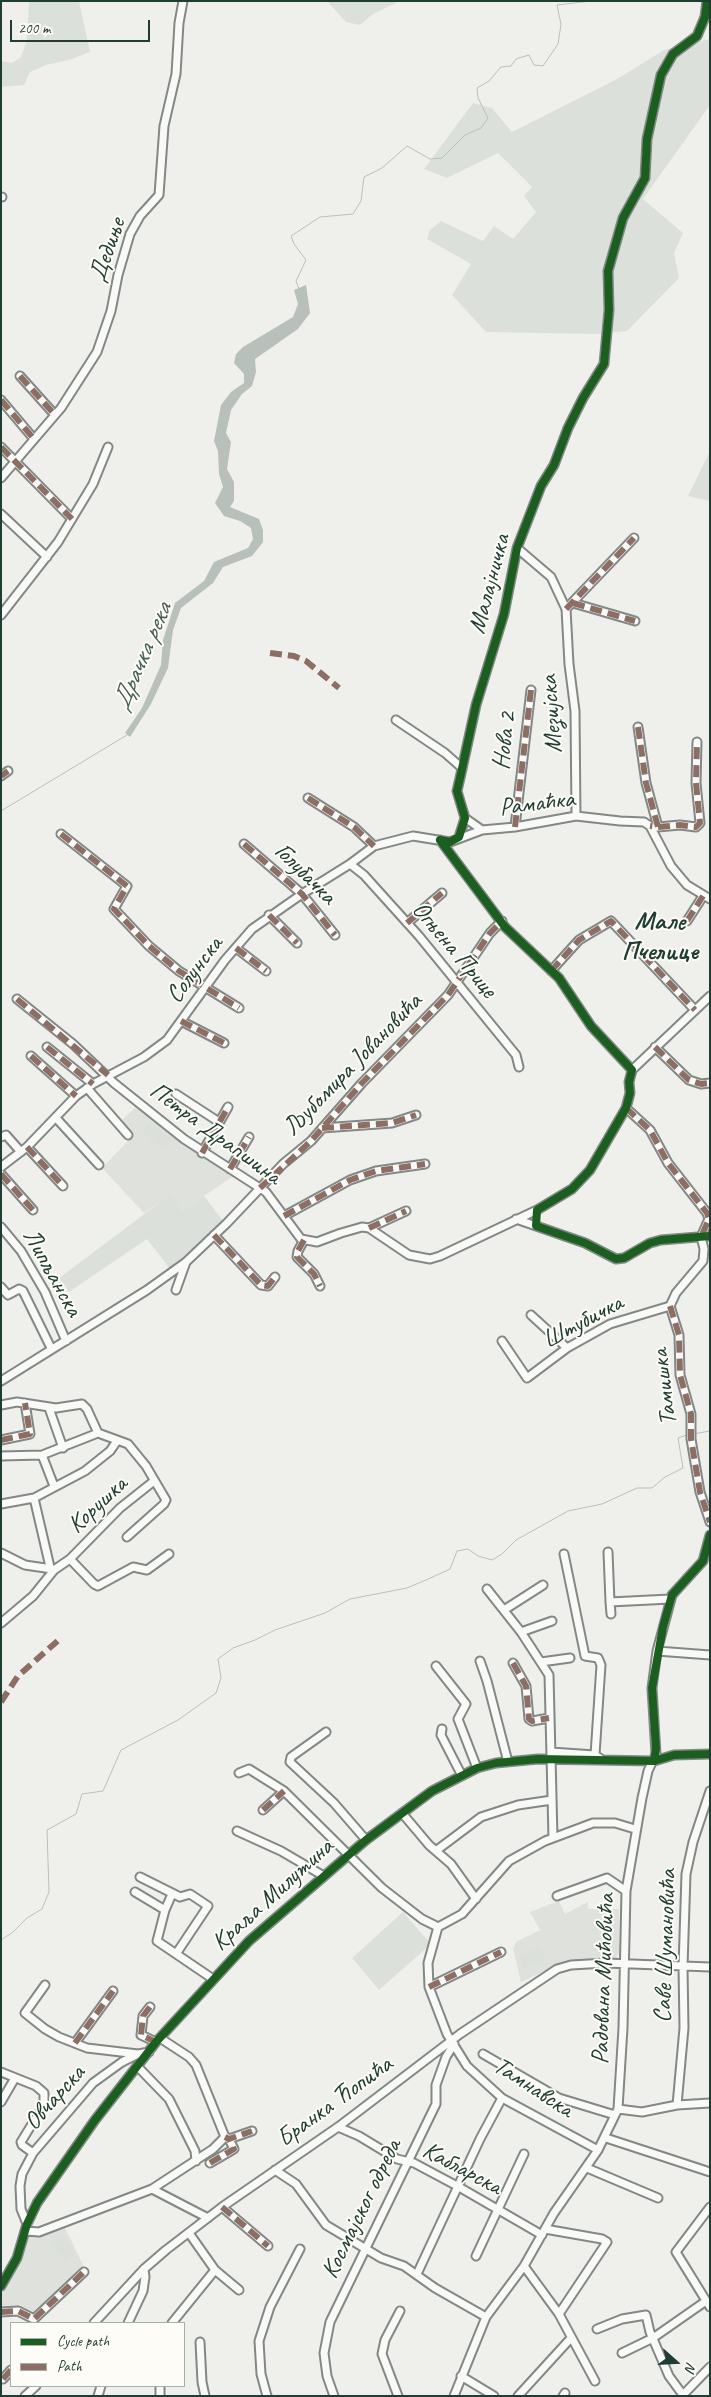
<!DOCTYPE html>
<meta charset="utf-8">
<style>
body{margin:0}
#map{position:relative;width:711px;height:2397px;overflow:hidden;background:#eff0ec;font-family:Caveat,sans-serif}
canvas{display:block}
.frame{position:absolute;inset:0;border:2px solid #1f3d34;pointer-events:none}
.legend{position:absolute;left:10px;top:2322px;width:175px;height:65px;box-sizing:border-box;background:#fdfcf7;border:1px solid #a4b0a9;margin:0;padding:6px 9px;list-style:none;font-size:15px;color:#1f3d34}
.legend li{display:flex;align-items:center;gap:10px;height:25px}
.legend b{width:25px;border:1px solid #a4b0a9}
.north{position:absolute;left:651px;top:2337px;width:50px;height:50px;-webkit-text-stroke:4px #fdfcf7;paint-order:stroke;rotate:109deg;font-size:14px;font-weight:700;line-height:20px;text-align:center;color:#1f3d34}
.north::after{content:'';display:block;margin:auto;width:18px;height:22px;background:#1f3d34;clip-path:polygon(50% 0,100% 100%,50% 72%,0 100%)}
.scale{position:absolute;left:10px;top:20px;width:140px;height:22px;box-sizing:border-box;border:2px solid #1f3d34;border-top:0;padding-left:6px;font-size:15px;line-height:18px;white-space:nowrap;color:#1f3d34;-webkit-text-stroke:4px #fdfcf7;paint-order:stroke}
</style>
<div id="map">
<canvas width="711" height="2397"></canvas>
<div class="frame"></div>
<ul class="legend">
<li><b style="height:6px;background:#1b5e20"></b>Cycle path</li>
<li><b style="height:6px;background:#8d6e63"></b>Path</li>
</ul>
<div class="north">N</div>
<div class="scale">200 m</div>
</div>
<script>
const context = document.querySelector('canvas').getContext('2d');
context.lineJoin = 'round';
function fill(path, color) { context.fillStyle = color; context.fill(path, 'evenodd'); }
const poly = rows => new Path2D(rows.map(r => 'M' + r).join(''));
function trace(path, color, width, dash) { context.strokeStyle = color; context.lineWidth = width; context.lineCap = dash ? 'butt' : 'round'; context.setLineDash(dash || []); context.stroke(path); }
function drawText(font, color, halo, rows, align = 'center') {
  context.font = font + ' Caveat,sans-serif'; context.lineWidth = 4; context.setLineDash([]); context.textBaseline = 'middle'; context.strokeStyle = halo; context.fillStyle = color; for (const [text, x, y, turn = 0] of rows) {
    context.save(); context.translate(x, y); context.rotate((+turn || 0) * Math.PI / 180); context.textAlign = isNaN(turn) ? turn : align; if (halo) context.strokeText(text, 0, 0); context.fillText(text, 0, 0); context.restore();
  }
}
const built = poly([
 [139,1104,163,1128,214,1164,235,1175,182,1211,171,1195,144,1213,102,1168,132,1137,120,1122],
 [559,1901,565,1914,588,1902,588,1909,619,1909,619,1953,616,1958,583,1959,555,1966,521,1982,513,1949,516,1942,540,1930,530,1912],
 [64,2226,85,2269,40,2312,33,2315,1,2310,1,2291,17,2266,28,2237]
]);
const green = poly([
 [29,1,79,1,90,52,69,60,46,65,30,72,24,85,1,87,1,61,12,63,21,57,27,40],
 [327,1,400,1,373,14,360,25,346,22],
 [710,39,710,105,643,199,683,233,674,253,679,278,627,331,596,334,486,332,452,295,471,264,427,239,430,230,441,221,483,241,494,226,513,239,536,212,524,196,532,187,498,153,447,178,424,169,473,103,492,108,512,132,617,79,664,50],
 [710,451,710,501,688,496],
 [150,1122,172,1139,164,1149,142,1132],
 [171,1194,182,1211,204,1196,223,1221,170,1269,147,1239,69,1292,59,1278],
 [403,1912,431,1944,379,1990,352,1958],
 [540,1947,546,1960,524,1969,518,1956],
 [59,2236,76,2251,67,2261,50,2246]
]);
const water = poly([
 [306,285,310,313,298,329,255,359,256,372,252,386,242,394,231,410,226,433,231,442,227,469,234,482,234,501,230,507,259,519,263,530,263,542,252,556,223,567,213,583,181,608,173,630,168,668,151,704,130,737,125,733,142,708,161,665,163,640,175,603,204,581,214,562,248,548,253,539,251,528,240,521,224,516,215,503,223,487,219,474,218,451,214,441,221,405,231,392,244,383,244,374,234,363,236,354,243,347,293,317,298,304,294,290]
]);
const stream = poly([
 [299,289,296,281,306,260,294,244,291,236,320,217,353,214,361,201,364,177,382,168,407,146,430,159,442,158,465,135,481,128,488,118,478,98,477,88,489,81,501,67,511,66,516,59,529,55,534,65,543,66,558,44,561,24,557,5,591,1],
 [1,811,127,735],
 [693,1434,710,1431],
 [1,1940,13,1932,27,1918,42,1909,49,1892,47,1830,76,1814,82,1794,103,1791,121,1750,178,1720,216,1693,221,1678,218,1659,233,1648,255,1640,275,1630,325,1613,350,1599,407,1588,426,1580,450,1569,457,1551,468,1549,478,1556,492,1560,502,1554,516,1540,568,1511,602,1504,637,1488,652,1488,665,1477,683,1468,678,1438,687,1435]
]);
const minor = poly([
 [1,197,2,197],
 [20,376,55,415],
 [1,400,34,439],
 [1,447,72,519],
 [1,478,61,408,97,352,111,311,118,275,130,234,140,216,159,195,164,126,176,74,179,23,183,1],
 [1,514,47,557],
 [517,548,551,577,566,609,569,664,575,711,576,816],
 [573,603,635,621],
 [566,609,634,538],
 [1,615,58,542,93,484,108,447],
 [396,720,445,753,462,768],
 [638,727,646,783,658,827,656,827],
 [1,776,8,771],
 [308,798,354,827,374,846],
 [465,818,482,830],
 [515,827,531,690],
 [658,827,680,825,696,827,700,823,696,783,697,742],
 [61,834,127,886,114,909,149,946,179,971,239,1008],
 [459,837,465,818,457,791,460,778,476,705,504,614,517,548,541,486,554,465,568,428,583,398,604,364,609,310,608,271,623,218,645,178,647,139,661,75,673,54,697,36,705,17,707,1],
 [440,840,505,927,559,978,591,1026,632,1070],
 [244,844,302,894,335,935],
 [350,864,364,875,419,936,516,1055,519,1067],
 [269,915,297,943],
 [687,921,703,896],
 [407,923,442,893],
 [236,948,266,971],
 [551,971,579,940,611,921,695,1010],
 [17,999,73,1044,114,1083,184,1139,266,1192,301,1239,317,1242,341,1233,362,1227,369,1228,409,1255,430,1259,440,1256,537,1210,572,1189,590,1170,626,1108,630,1093,629,1082,632,1070,710,996],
 [181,1021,224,1043],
 [47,1047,93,1084],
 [655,1047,689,1080,701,1084,710,1083],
 [31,1056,76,1096],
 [87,1088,128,1135],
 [176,1094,219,1122],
 [626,1108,650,1130,668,1163,707,1213,709,1219,701,1237],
 [56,1118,99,1165],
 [322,1128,392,1123,416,1115],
 [1,1137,6,1135,21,1152],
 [27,1147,63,1186],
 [202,1153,228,1107],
 [1,1167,27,1147,76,1096,93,1084,144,1057,167,1040,225,960,252,929,302,894,350,864,374,846,413,836,450,842,482,830,515,827,576,816,620,821,644,822,650,826,671,866,687,885,710,899],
 [230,1169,249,1137],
 [1,1174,33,1210],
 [284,1216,350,1180,376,1171,425,1164],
 [516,1219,585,1243,616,1259,624,1258,650,1243,661,1240,710,1236],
 [1,1227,21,1251,45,1292,66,1341],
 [369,1228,406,1211],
 [214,1235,261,1285,268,1286,275,1277],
 [304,1240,298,1251,297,1257,314,1274,320,1286],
 [1,1287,8,1295,19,1289,23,1291,51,1348],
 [176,1290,186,1262],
 [670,1306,679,1335,680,1375,691,1414,691,1439,700,1492,710,1522],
 [531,1315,567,1348],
 [502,1341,527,1378,567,1348,610,1324,670,1306,676,1293,703,1261,704,1249,701,1237],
 [1,1381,147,1290,186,1262,227,1223,283,1164,311,1141,362,1083,448,995,490,933,502,921],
 [1,1405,17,1402,56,1408,82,1404,87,1409,98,1433,128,1444,146,1466,166,1500,164,1504,127,1537],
 [49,1408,63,1448],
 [1,1440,30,1434,25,1403],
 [42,1455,54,1486],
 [1,1456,42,1455,98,1433],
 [34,1498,50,1567],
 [1,1504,34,1498,85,1471,110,1451,117,1441],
 [608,1552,610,1602],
 [1,1553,25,1565,52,1569],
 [564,1554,585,1656,598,1658,601,1665,595,1755,601,1759],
 [70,1559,94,1584,98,1586,133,1567,147,1570,169,1554],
 [487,1589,521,1632,549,1675,553,1838],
 [504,1610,543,1585],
 [611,1614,610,1602,670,1599],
 [1,1623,33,1596,54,1570,70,1559,120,1508,154,1481],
 [521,1632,552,1621],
 [657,1651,710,1655],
 [480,1661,487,1681,508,1762],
 [541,1662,570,1658],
 [513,1663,526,1686,529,1719,532,1721,549,1718],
 [436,1666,466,1704,458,1719,477,1768],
 [442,1729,441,1735,461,1774],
 [326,1732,291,1757,290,1762,334,1803,366,1840],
 [551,1752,595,1755],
 [239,1773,249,1769,284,1791,382,1888,422,1919,438,1927,462,1914,509,1861,545,1841,593,1823,615,1823,635,1829],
 [263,1810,284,1791],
 [402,1813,429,1845,451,1864,476,1899],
 [237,1831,281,1851,322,1875],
 [437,1850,481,1817,518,1805,552,1800],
 [140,1877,180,1897,190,1894,208,1906,176,1954],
 [135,1892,165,1910,172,1894],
 [557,1896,607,1878,626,1891],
 [165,1910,157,1941,213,1979],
 [438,1927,428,1963,429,1987,447,2034,467,2066,502,2098,598,2150],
 [45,1985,25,2013,45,2029,59,2037,87,2048,138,2054],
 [429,1987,501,1952],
 [150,2007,143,2016,141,2035,156,2042],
 [160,2038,189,2057,196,2065,225,2137],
 [75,2043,113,1991],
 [483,2054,559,2098,615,2115],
 [137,2066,169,2099,195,2151,196,2161],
 [1,2072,36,2086,44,2093,44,2101,40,2111,21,2142,22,2145,33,2153],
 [1,2102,15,2078],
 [677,2105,684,2028,683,1967,686,1874,693,1842,710,1791],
 [618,2109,642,2112,677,2105,710,2103],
 [338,2127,359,2136,397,2159,414,2163,459,2187,542,2235],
 [226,2137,229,2139,252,2131],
 [606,2138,710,2172],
 [210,2163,234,2149,229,2139],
 [587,2168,658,2198],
 [275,2170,296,2184,326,2225,381,2258,404,2266,435,2288,486,2317],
 [152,2189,213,2149,225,2137],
 [222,2207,268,2246],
 [710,2207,676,2252,710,2307],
 [27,2224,21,2209,20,2186,22,2174,33,2153,93,2083,122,2062,138,2054,149,2052],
 [545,2229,602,2239,607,2242,559,2314],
 [26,2231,39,2232,152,2189,208,2218],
 [189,2233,215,2270,239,2290],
 [476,2256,524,2154],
 [524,2266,559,2314,595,2381],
 [417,2274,480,2139,502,2098],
 [1,2286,17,2258,27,2224,37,2203,95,2120,156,2042,249,1941,366,1840,432,1791,477,1768,496,1763,538,1759,654,1761,674,1755,710,1754],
 [1,2312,18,2311,34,2319,84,2272],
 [94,2323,144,2269,166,2250,222,2207,338,2127,460,2034,557,1969,571,1965,606,1963,710,1967],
 [128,2323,143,2291,145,2277,144,2269],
 [172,2323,215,2270],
 [597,2329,622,2319,646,2315,650,2332,669,2376,683,2395],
 [200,2342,202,2382,205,2396],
 [622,2353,653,2338,706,2301],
 [461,2376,494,2396],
 [3,2379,11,2370],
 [160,2386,160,2396],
 [25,2396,36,2386],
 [98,2396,101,2386],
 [267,2396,261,2374,259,2341,270,2307,300,2249],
 [334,2396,327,2376,324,2353,330,2322,436,2104,436,2085,446,2057,454,2044],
 [398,2396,382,2354,385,2340,400,2311],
 [454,2396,486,2317,524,2266,554,2213,598,2150,618,2109,623,2028,626,1891,642,1798,648,1771,656,1754,652,1688,657,1651,672,1595,703,1561,710,1535],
 [518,2396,571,2338],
 [563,2396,565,2393],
 [682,2396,710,2367]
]);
const quiet = poly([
 [20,376,55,415],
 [1,400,34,439],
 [1,447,72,519],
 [573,603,635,621],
 [566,609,634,538],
 [270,653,294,656,306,661,339,688],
 [638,727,646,783,658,827,650,826],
 [1,776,8,771],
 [308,798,354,827,374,846],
 [515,827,531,690],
 [658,827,680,825,696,827,700,823,696,783,697,742],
 [61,834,127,886,114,909,149,946,179,971,239,1008],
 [244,844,302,894,335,935],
 [269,915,297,943],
 [687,921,703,896],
 [407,923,442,893],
 [236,948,266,971],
 [551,971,579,940,611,921,695,1010],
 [17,999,108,1075],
 [181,1021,224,1043],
 [47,1047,93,1084],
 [655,1047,689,1080,701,1084,710,1083],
 [31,1056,76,1096],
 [626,1108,650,1130,668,1163,707,1213,709,1219,701,1237],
 [322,1128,392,1123,416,1115],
 [27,1147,63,1186],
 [202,1153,228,1107],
 [230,1169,249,1137],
 [1,1174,33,1210],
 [260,1188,311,1141,362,1083,448,995,490,933,502,921],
 [284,1216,350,1180,376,1171,425,1164],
 [369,1228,406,1211],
 [214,1235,261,1285,268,1286,275,1277],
 [304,1240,298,1251,297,1257,314,1274,320,1286],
 [670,1306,679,1335,680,1375,691,1414,691,1439,700,1492,710,1522],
 [1,1440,30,1434,25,1403],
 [513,1663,526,1686,529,1719,532,1721,549,1718],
 [1,1702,18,1676,62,1637],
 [263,1810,284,1791],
 [429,1987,501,1952],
 [150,2007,143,2016,141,2035,156,2042],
 [75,2043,113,1991],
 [225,2137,229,2139,252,2131],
 [210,2163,234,2149,229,2139],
 [222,2207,268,2246],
 [1,2312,18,2311,34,2319,84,2272],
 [3,2379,11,2370]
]);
const cycleway = poly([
 [440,840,450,842,459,837,465,818,457,791,460,778,476,705,504,614,517,548,541,486,554,465,568,428,583,398,604,364,609,310,608,271,623,218,645,178,647,139,661,75,673,54,697,36,705,17,707,1],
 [440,840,505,927,559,978,591,1026,632,1070,629,1082,630,1093,626,1108,590,1170,572,1189,537,1210,536,1226,585,1243,616,1259,624,1258,650,1243,661,1240,710,1236],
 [654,1761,656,1749,652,1688,663,1627,672,1595,703,1561,710,1535],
 [1,2286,17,2258,27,2224,37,2203,95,2120,156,2042,249,1941,366,1840,432,1791,477,1768,496,1763,538,1759,654,1761,674,1755,710,1754]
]);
const streetNames = [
 ["Дедиње",108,250,-71],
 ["Малајничка",490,584,-75],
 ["Мезијска",552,714,-94],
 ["Нова 2",505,741,-83],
 ["Рамаћка",537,804,-7],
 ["Голубачка",305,874,45],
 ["Огњена Прице",454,950,50],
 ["Солунска",195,970,-53],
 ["Љубомира Јовановића",353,1065,-46],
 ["Петра Драпшина",215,1134,36],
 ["Липљанска",52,1273,61],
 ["Штубичка",583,1322,-28],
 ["Тамишка",665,1387,-97],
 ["Корушка",98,1505,-43],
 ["Краља Милутина",273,1895,-42],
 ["Саве Шумановића",666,1946,-88],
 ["Радована Мићовића",604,1979,-88],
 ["Тамнавска",533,2088,33],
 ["Овчарска",55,2098,-48],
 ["Бранка Ћопића",335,2102,-36],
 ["Кабларска",462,2169,28],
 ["Космајског одреда",362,2209,-64]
];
const waterNames = [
 ["Драчка река",143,657,-67]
];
const neighbourhoodNames = [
 ["Мале",660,922],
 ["Пчелице",660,952]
];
fill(built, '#dee1dc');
fill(green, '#dce0db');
fill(water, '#b7c0ba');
trace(stream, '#b7c0ba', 1);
trace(minor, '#828885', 11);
trace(minor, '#f9f9f7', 7);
trace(quiet, '#8d6e63', 6, [12, 6]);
trace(cycleway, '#1b5e20', 8);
drawText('25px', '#1f3d34', '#fdfcf7', streetNames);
drawText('italic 26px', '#455e56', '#fdfcf7', waterNames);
drawText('bold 26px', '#1f3d34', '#fdfcf7', neighbourhoodNames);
</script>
